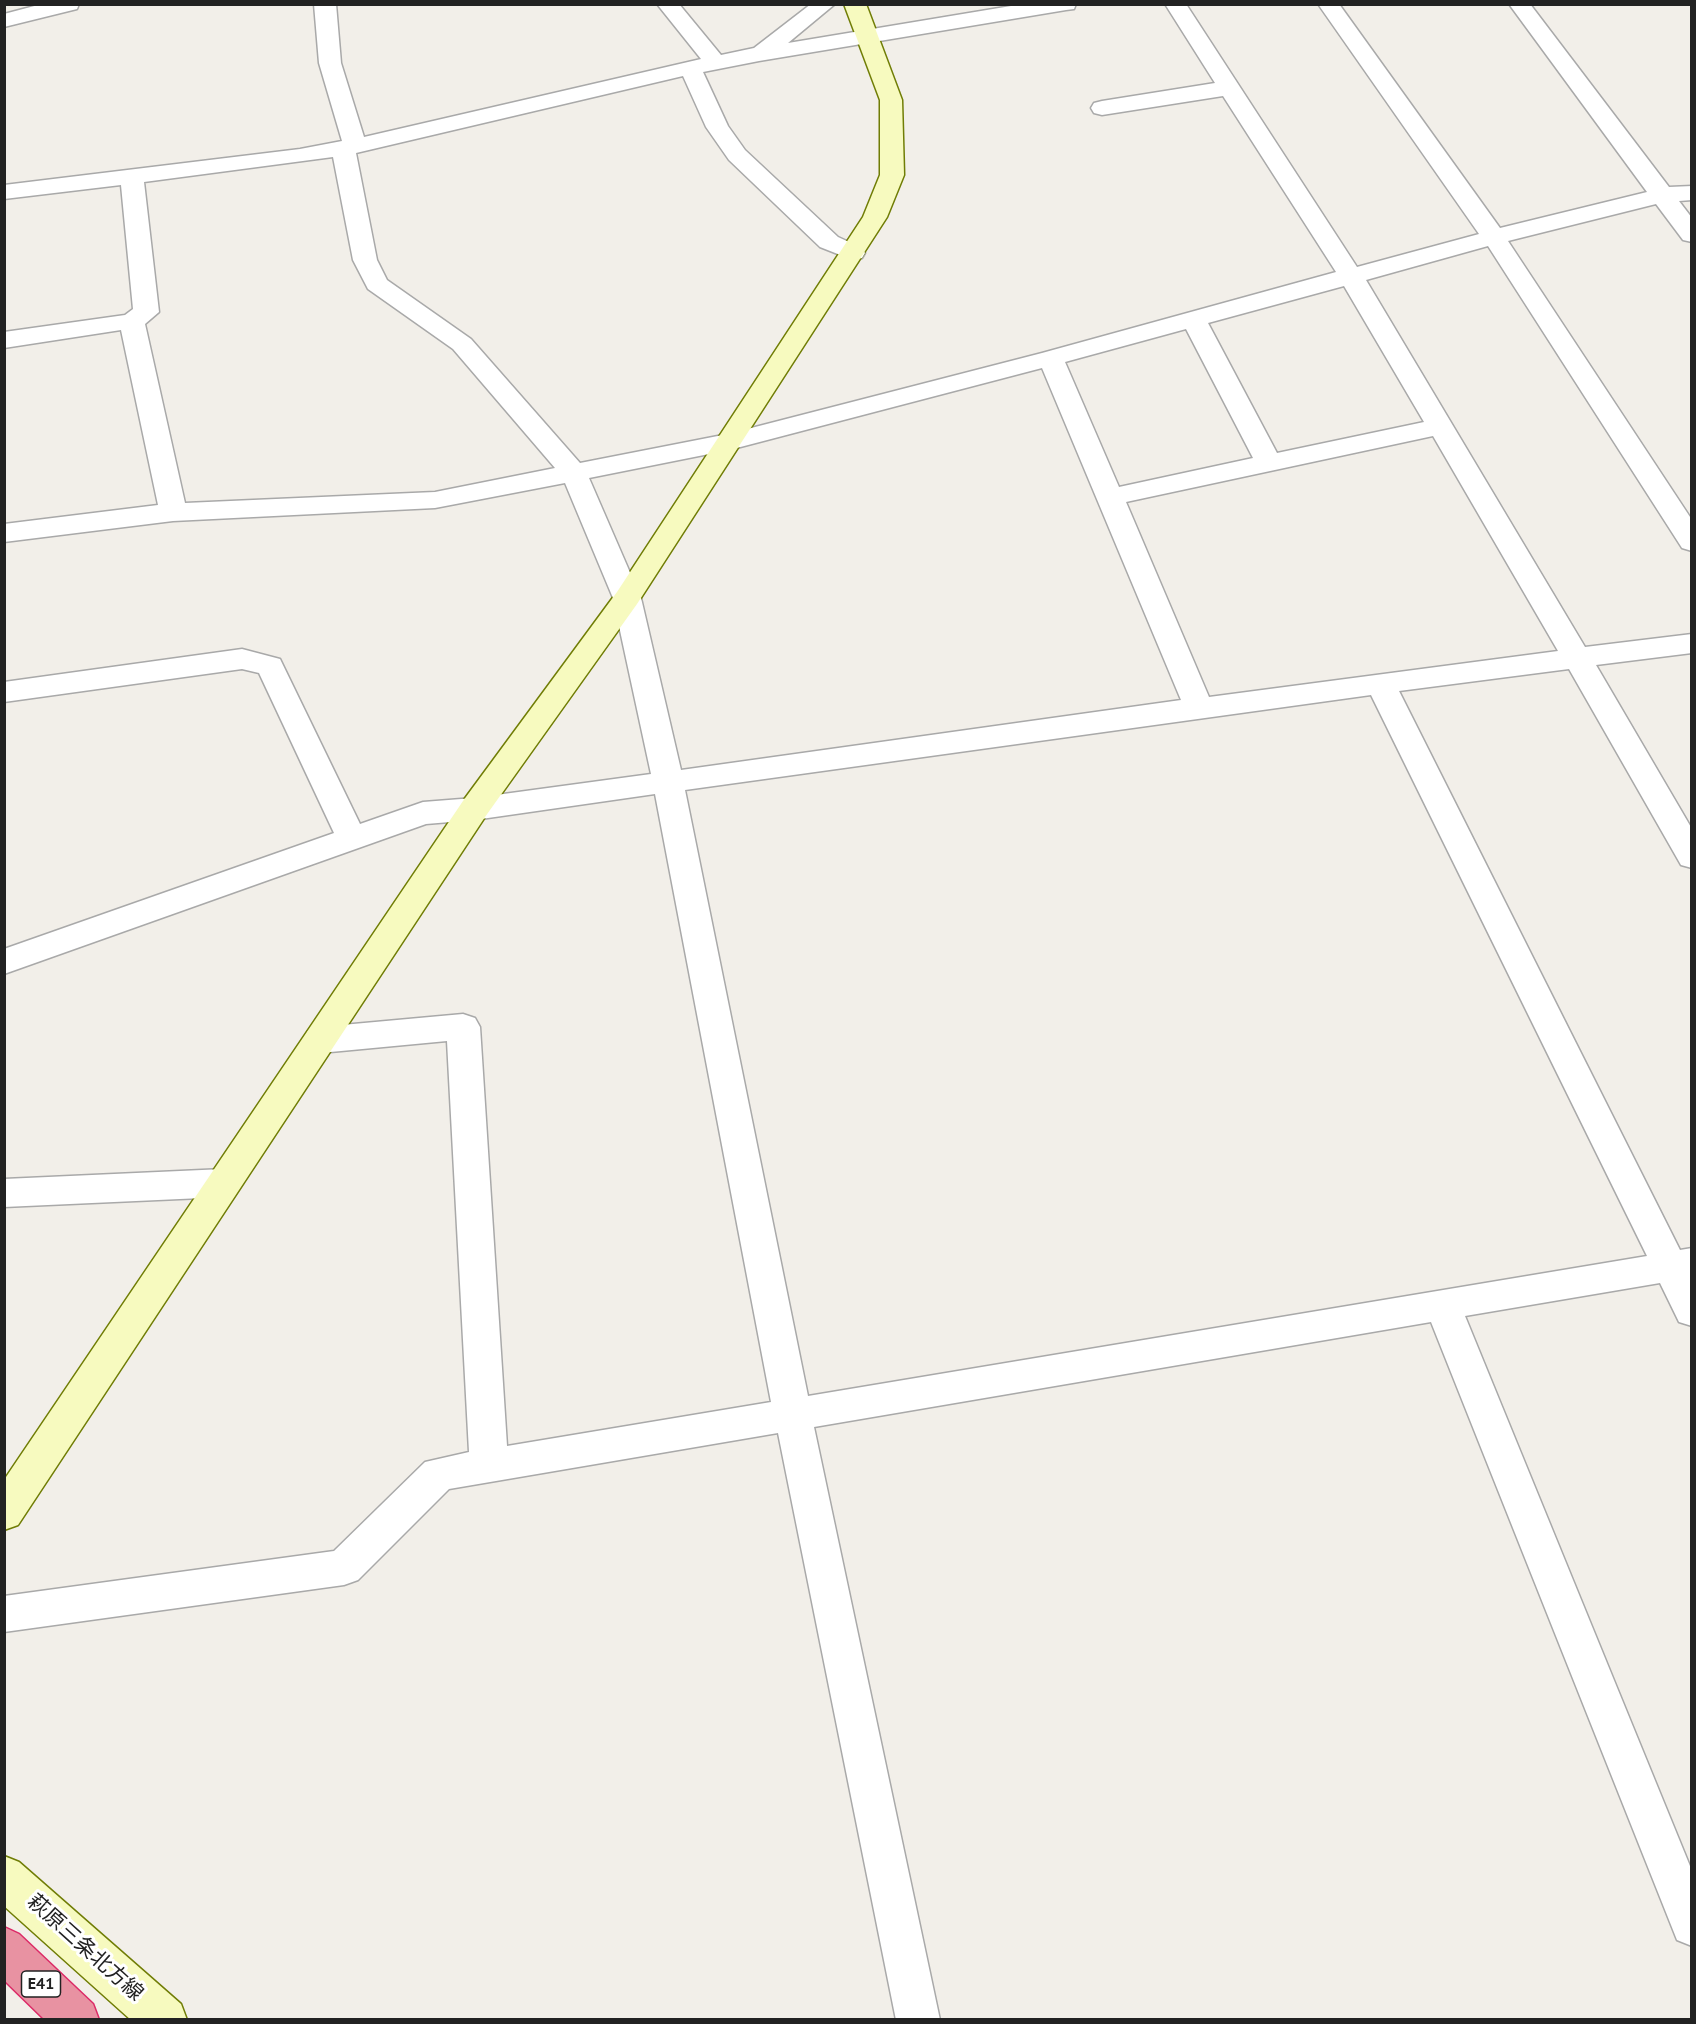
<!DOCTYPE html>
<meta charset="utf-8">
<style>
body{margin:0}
#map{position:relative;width:1696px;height:2024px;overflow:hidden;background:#f2efe9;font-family:"PT Sans",sans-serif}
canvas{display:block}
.frame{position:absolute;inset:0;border:6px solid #222;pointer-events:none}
</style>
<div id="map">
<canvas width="1696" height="2024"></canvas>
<div class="frame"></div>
</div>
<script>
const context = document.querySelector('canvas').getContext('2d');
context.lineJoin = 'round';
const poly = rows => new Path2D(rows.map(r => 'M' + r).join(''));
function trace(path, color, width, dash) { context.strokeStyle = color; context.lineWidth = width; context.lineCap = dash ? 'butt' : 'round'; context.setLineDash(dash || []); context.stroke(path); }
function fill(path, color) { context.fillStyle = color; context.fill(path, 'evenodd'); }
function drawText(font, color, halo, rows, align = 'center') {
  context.font = font + ' "PT Sans","Noto Sans JP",sans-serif'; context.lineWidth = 6; context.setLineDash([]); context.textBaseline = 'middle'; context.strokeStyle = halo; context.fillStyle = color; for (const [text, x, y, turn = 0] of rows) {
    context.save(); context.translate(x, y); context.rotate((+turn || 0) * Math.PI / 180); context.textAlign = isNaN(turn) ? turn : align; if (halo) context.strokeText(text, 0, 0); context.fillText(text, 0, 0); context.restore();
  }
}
const street = poly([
 [42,4,79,4,77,9,4,27,4,14,42,4],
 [314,4,336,4,341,63,364,137,701,59,657,4,679,4,721,55,754,48,811,4,835,4,788,43,1023,4,1076,4,1074,9,1066,10,759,61,703,72,728,126,745,150,838,237,862,248,865,253,862,258,853,260,820,247,729,160,706,127,683,76,356,153,377,260,387,280,471,339,580,463,728,434,1042,353,1336,272,1223,96,1102,115,1094,113,1091,108,1094,103,1102,101,1215,83,1165,4,1186,4,1357,267,1479,234,1318,4,1339,4,1500,228,1647,192,1509,4,1530,4,1669,187,1692,186,1692,200,1679,201,1692,218,1692,242,1683,240,1656,204,1508,241,1692,520,1692,551,1682,548,1488,246,1366,280,1585,647,1692,634,1692,653,1596,665,1692,829,1692,868,1681,865,1569,669,1399,691,1680,1250,1692,1248,1692,1326,1679,1322,1660,1283,1465,1316,1692,1871,1692,1946,1677,1940,1431,1322,814,1427,940,2020,896,2020,778,1433,449,1489,358,1580,344,1585,4,1632,4,1596,334,1551,425,1462,469,1452,447,1041,320,1053,308,1049,303,1040,308,1031,320,1027,463,1014,475,1018,480,1027,507,1446,771,1402,655,794,474,820,426,824,4,974,4,949,334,833,259,673,242,669,4,702,4,682,242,649,280,659,360,824,423,802,474,798,651,774,613,598,565,483,435,508,173,521,4,542,4,524,158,505,121,330,4,348,4,332,125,315,133,309,121,185,4,199,4,185,300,149,342,141,319,63,314,4],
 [333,157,353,260,368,289,453,349,555,468,435,492,185,503,145,324,159,312,144,182,333,157],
 [1344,286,1424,422,1277,453,1208,323,1344,286],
 [1186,329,1253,458,1119,487,1065,362,1186,329],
 [1042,368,1181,700,681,770,641,598,589,478,729,450,1042,368],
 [1433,436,1558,651,1209,697,1126,502,1433,436],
 [1371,695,1647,1256,808,1396,685,790,1371,695],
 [224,1169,236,1173,241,1183,236,1193,224,1197,4,1207,4,1179,224,1169]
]);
const secondary = poly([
 [844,4,866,4,902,100,904,175,887,217,637,604,485,817,18,1525,4,1530,4,1480,463,801,617,592,863,217,880,175,880,100,844,4],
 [4,1856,19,1862,181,2004,187,2020,131,2020,4,1906,4,1856]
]);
const highway = poly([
 [4,1927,19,1934,93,2004,99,2020,45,2020,4,1980,4,1927]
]);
const shields = [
 [41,1984,39]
];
const shieldNames = [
 ["E41",41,1984]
];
const nearStreetnames = [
 ["萩原三条北方線",85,1948,42]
];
trace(street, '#a9a9a9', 3);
trace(secondary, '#707d05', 3);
trace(highway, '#dc2a67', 3);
fill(street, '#fff');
fill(secondary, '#f7fabf');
fill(highway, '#e892a2');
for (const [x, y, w] of shields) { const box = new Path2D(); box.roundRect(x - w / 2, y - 13, w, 26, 4.5); context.fillStyle = '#fff'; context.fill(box); trace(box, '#222', 1.5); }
drawText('bold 16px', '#222', null, shieldNames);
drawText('21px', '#222', '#fff', nearStreetnames);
</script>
